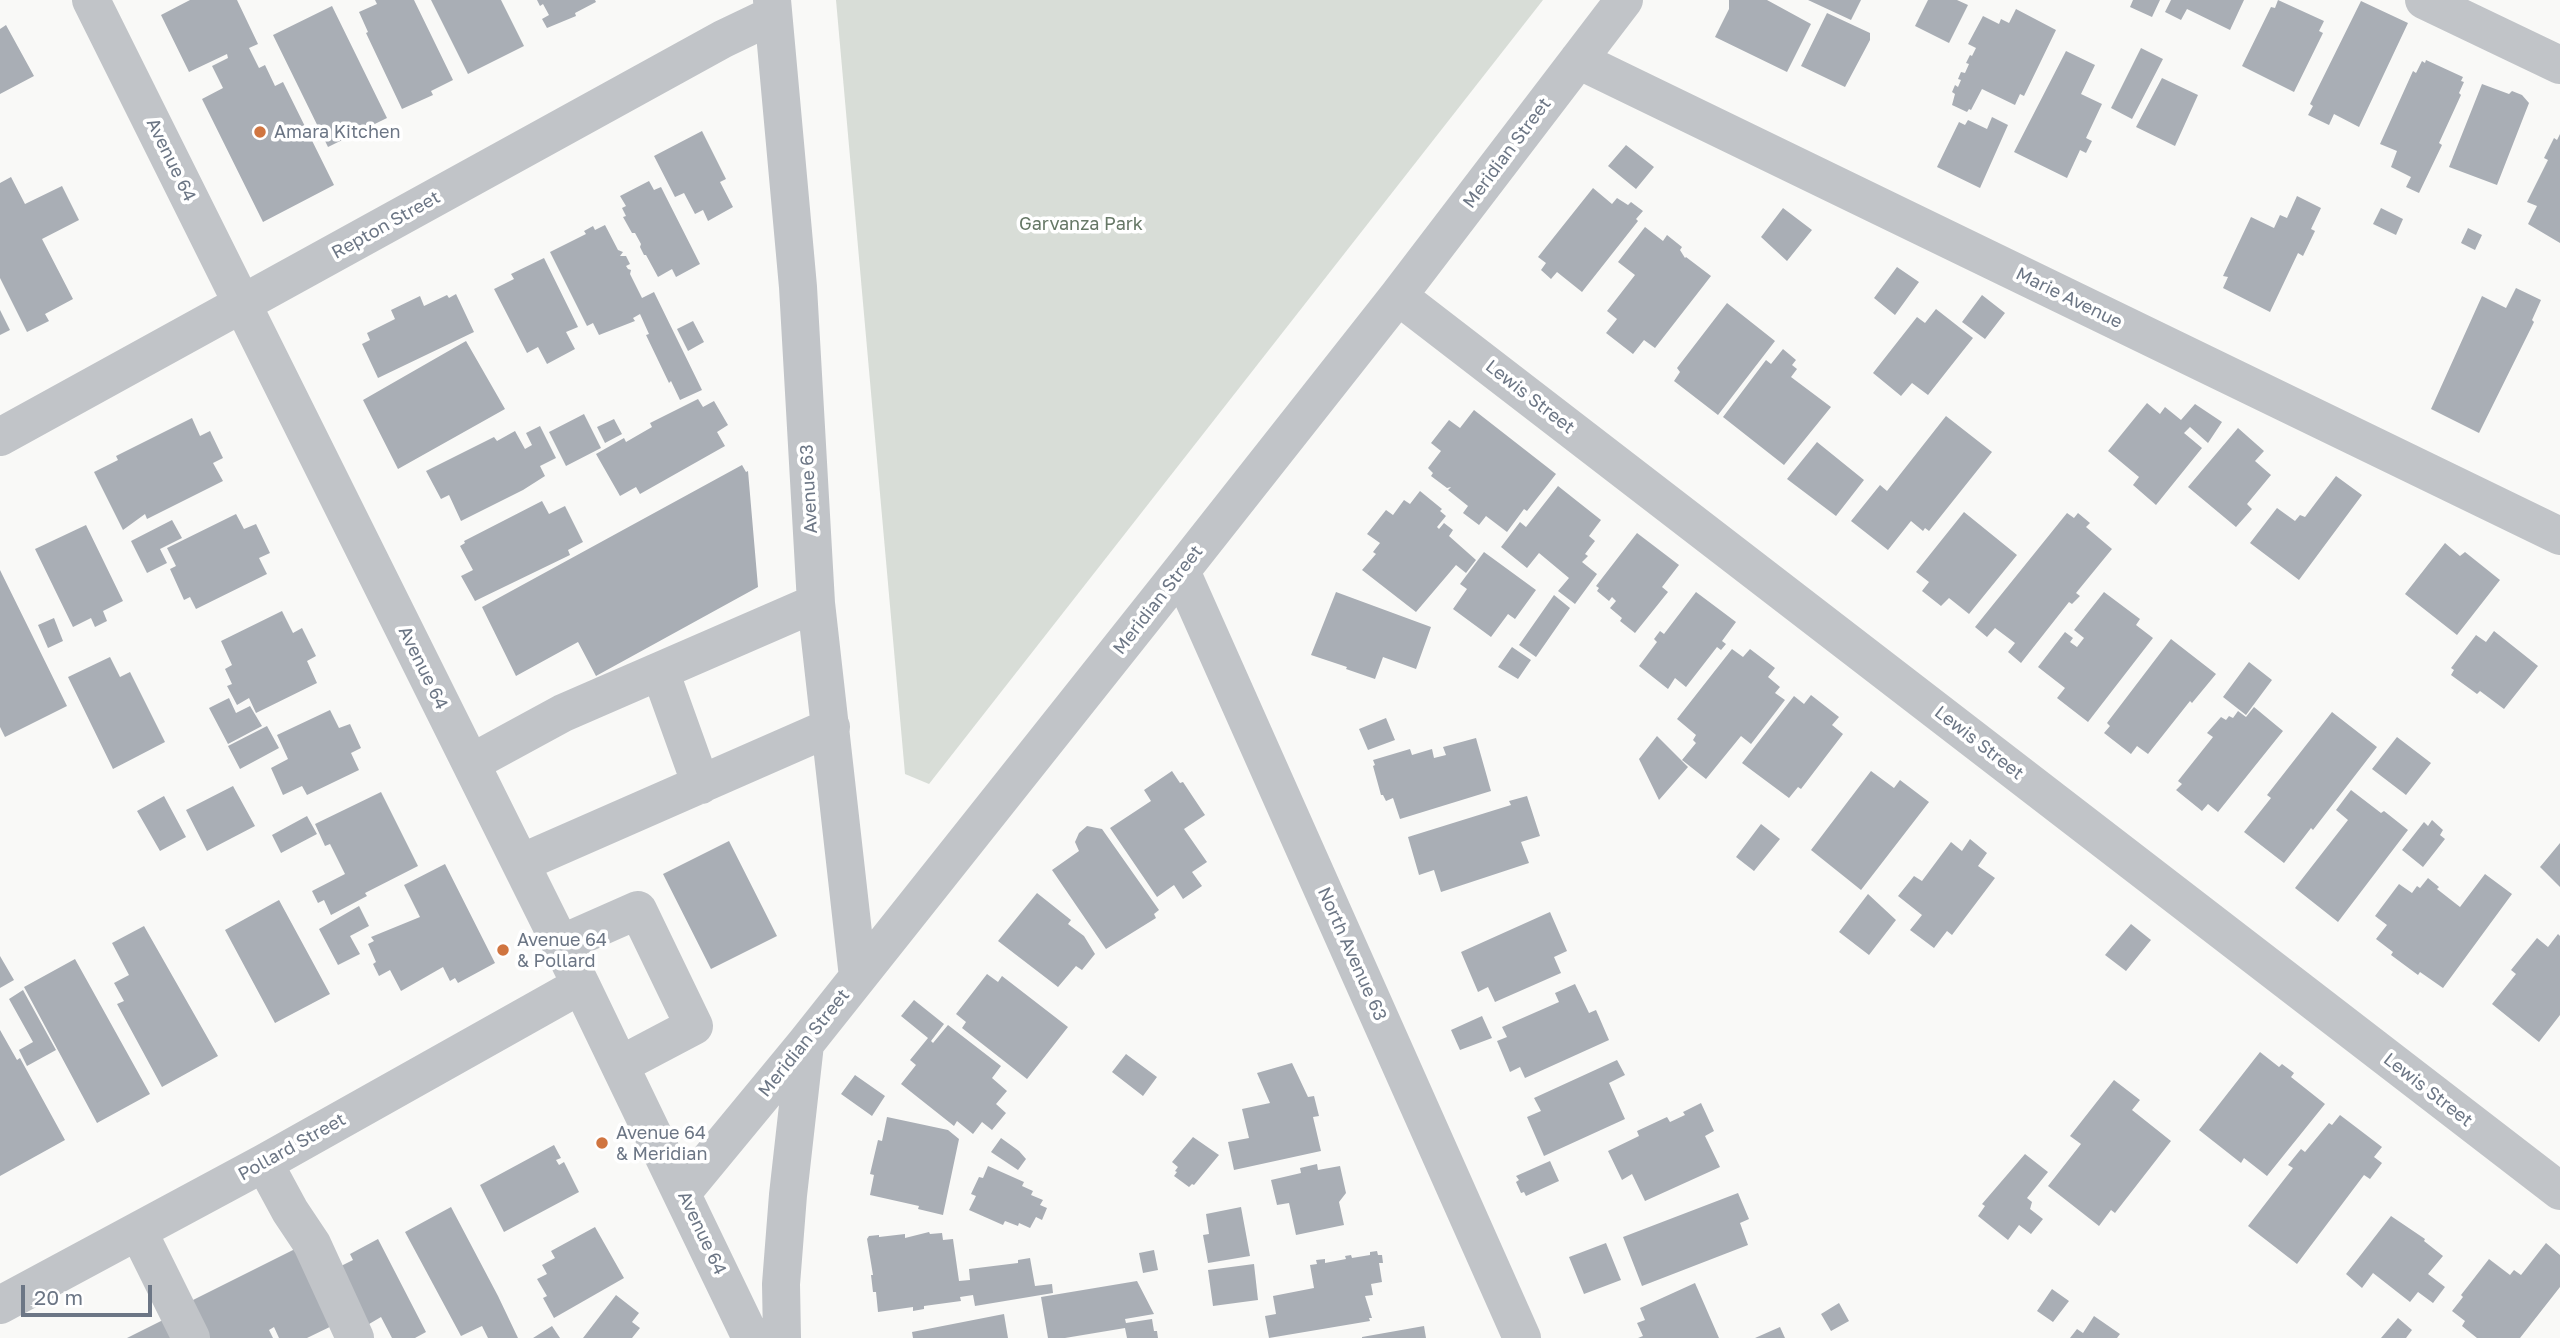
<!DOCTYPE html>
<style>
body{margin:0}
#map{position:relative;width:2560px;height:1338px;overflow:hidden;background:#f9f9f7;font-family:"Golos Text",sans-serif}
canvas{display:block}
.scale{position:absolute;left:21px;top:1285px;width:131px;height:32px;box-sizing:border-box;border:4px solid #6c7685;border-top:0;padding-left:9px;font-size:21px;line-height:24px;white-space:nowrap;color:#6c7685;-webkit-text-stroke:5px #fff;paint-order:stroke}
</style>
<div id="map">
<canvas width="2560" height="1338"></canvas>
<div class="scale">20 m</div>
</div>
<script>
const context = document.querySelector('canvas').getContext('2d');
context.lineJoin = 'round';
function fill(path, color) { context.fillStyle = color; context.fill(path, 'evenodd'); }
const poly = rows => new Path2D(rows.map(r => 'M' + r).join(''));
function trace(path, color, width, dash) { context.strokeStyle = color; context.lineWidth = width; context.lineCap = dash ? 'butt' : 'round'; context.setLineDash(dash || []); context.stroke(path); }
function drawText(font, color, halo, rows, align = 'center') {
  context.font = font + ' "Golos Text",sans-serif'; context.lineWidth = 7; context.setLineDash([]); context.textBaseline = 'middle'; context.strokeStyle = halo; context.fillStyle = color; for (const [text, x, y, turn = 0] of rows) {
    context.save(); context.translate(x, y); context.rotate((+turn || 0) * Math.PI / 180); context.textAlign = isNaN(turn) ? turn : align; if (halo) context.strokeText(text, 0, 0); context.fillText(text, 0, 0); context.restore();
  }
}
const green = poly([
 [836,0,1543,0,929,784,905,774]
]);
const building = poly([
 [190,0,237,0,258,44,249,48,259,68,265,65,275,86,283,82,334,185,263,222,202,99,223,88,212,66,228,58,227,54,189,72,161,15],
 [375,0,414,0,453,80,431,91,433,95,402,109,366,33,368,32,359,12,377,4],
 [431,0,501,0,524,46,468,74],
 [537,0,595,0,596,2,575,13,576,16,547,28,542,19,549,15,543,4,540,6],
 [1729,0,1767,0,1811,24,1787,72,1715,37,1729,9],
 [1808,0,1861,0,1851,20],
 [1928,0,1957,0,1968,5,1949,43,1915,26],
 [2133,0,2160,0,2152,17,2130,7],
 [2171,0,2244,0,2230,30,2187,9,2181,20,2165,12],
 [2278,0,2324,21,2319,31,2323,33,2294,92,2242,66,2271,7,2275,8],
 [2361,1,2408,23,2359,127,2334,114,2329,125,2308,115,2313,106,2310,104],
 [332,6,387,118,328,147,273,35],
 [2016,9,2056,30,2024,96,2020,94,2015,105,1982,89,1971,110,1969,109,1967,112,1952,105,1955,94,1952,92,1955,85,1958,87,1961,80,1958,79,1961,72,1965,73,1969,64,1966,63,1970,55,1972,56,1976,48,1968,44,1983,16,1999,24,2001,19,2009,23],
 [1827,13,1870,33,1870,40,1845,87,1801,66],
 [6,25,34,76,0,94,0,29],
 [2141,48,2163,59,2132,119,2111,108],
 [2066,51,2095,65,2081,94,2102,104,2086,138,2092,141,2086,153,2080,150,2067,178,2014,152],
 [2426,60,2463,77,2461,81,2464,82,2459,93,2461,95,2439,143,2442,145,2419,193,2406,187,2411,177,2391,167,2397,151,2380,144,2413,71,2416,73,2422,61,2425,63],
 [2162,78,2198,95,2175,146,2136,127],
 [2482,84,2509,94,2512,91,2522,95,2529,103,2497,185,2449,167],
 [1992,117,2008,125,1980,188,1937,167,1959,122,1965,125,1968,120,1987,129],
 [702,131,726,179,720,182,733,207,708,221,703,210,695,214,684,193,675,197,654,156],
 [2560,134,2560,243,2528,224,2537,206,2527,202,2548,160,2544,158,2554,138,2557,140],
 [1626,145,1654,167,1636,189,1608,166],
 [11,177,25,204,62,186,79,220,42,239,73,299,45,314,49,321,27,332,0,278,0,183],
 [649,181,654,190,661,187,700,264,676,277,672,269,658,277,646,255,644,255,640,247,641,244,635,233,632,233,623,217,626,216,622,208,626,206,620,196],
 [1593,188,1612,204,1617,198,1628,205,1631,202,1643,211,1636,219,1638,221,1582,292,1557,272,1551,279,1541,270,1546,263,1538,257],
 [2297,196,2321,208,2311,229,2315,231,2303,256,2298,253,2270,312,2223,288,2228,277,2223,276,2251,217,2274,228,2280,215,2287,218],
 [1783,208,1812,230,1787,261,1761,237],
 [2381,208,2403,219,2396,235,2373,224],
 [605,225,618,250,623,252,620,256,626,256,630,264,626,266,628,269,631,270,630,274,642,298,654,292,702,390,680,400,671,381,669,383,646,335,649,334,640,314,633,318,635,321,599,335,593,323,587,326,550,252,586,234,584,231,593,226,595,230],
 [1645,227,1663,241,1667,235,1682,247,1680,250,1685,258,1686,257,1711,276,1655,348,1644,340,1633,354,1606,333,1617,319,1607,311,1635,275,1618,262],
 [2468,228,2482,235,2475,250,2461,243],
 [544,258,578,327,566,332,575,349,547,364,538,347,527,353,494,289,514,279,511,274],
 [1897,267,1919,282,1895,315,1874,298],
 [2516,288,2541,300,2532,320,2534,322,2479,433,2431,409,2482,296,2506,308],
 [456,294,474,332,378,378,362,344,370,340,367,333,395,319,391,310,420,296,424,306,447,295,449,298],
 [1982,295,2005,313,1985,339,1962,322],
 [1727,303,1775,341,1718,415,1674,381,1680,372,1677,368],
 [1936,309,1973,338,1928,395,1912,383,1901,396,1873,373,1917,317,1925,323],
 [0,310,10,330,0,335],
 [693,321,704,342,688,351,677,329],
 [466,341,505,409,398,469,363,400],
 [1783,349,1796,360,1792,365,1797,369,1791,377,1831,407,1784,465,1723,417,1766,360,1771,364],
 [698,399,703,407,714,401,728,425,717,432,725,446,640,494,636,487,620,496,596,454,624,438,626,442,652,427,650,423],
 [2147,403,2160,414,2165,407,2181,420,2195,404,2222,422,2208,443,2190,427,2184,433,2202,448,2156,505,2133,485,2139,477,2108,451],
 [1474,410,1556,474,1527,511,1524,509,1507,532,1486,516,1479,525,1463,513,1468,506,1448,490,1451,487,1447,488,1431,476,1433,473,1428,468,1441,451,1431,443,1449,420,1460,428],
 [584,414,601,448,566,466,549,432],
 [1946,416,1992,452,1929,531,1925,528,1923,531,1911,521,1888,550,1851,521,1880,485,1887,491],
 [192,418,200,436,210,431,223,458,213,463,223,481,147,519,145,514,123,530,94,472,118,460,116,456],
 [614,419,622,434,605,443,597,427],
 [540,426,556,458,540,466,545,476,523,490,461,521,449,495,441,499,426,471,494,437,497,441,515,431,525,449,532,445,526,433],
 [2238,428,2264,451,2255,461,2271,475,2247,504,2252,509,2236,527,2188,487],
 [1817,442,1864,480,1836,516,1787,479],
 [742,465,746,472,748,471,758,587,596,676,578,642,516,676,482,607],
 [2336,476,2362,495,2299,580,2250,543,2277,508,2295,521,2300,515,2305,517],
 [1558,486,1601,520,1589,536,1595,541,1585,554,1588,556,1582,562,1597,574,1575,604,1558,591,1569,578,1539,553,1527,568,1501,547,1520,522,1526,527],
 [1420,491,1442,509,1440,511,1446,516,1437,527,1439,529,1444,523,1453,530,1449,536,1476,560,1466,573,1456,565,1416,612,1362,570,1376,554,1373,552,1380,543,1367,534,1386,510,1393,515,1404,500,1410,504],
 [542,501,549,514,565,506,583,542,568,550,570,555,475,601,461,576,473,570,460,546,465,543,464,541],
 [1964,512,2017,555,1969,614,1949,598,1941,606,1922,591,1929,582,1916,572],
 [2067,513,2074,518,2078,513,2090,523,2086,527,2112,549,2076,593,2080,596,2072,604,2069,602,2021,663,2008,652,2015,643,1995,628,1987,637,1975,627],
 [236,514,244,529,256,524,270,553,259,558,267,574,196,609,190,597,184,600,170,569,176,566,167,548],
 [172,520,182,538,160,549,167,563,147,573,131,541],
 [86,525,123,601,103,611,107,621,95,627,91,618,73,627,35,549],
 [1637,533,1679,565,1662,587,1668,592,1635,633,1620,621,1622,618,1610,608,1616,601,1612,597,1609,601,1597,591,1599,588,1596,586],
 [2445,543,2460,556,2465,552,2500,580,2457,635,2405,594],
 [1484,552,1536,590,1515,619,1508,614,1491,637,1453,609,1467,589,1460,584],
 [0,570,67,706,5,737,0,727],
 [1336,592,1431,627,1416,669,1383,657,1375,679,1346,669,1347,667,1311,655],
 [1696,592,1736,622,1722,641,1726,644,1721,650,1717,647,1686,687,1675,678,1668,689,1639,666,1657,642,1654,639,1660,631,1664,634],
 [2104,592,2140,619,2136,625,2153,638,2088,722,2057,698,2065,688,2038,667,2065,632,2073,638,2070,642,2077,647,2084,638,2074,630],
 [1554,595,1570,608,1536,657,1519,645],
 [282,611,293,633,302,628,316,656,307,661,317,683,256,713,249,698,237,705,227,686,232,684,225,669,232,665,221,641],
 [54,618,63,641,48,648,38,625],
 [2494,631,2538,666,2504,709,2480,691,2477,694,2451,675,2454,670,2451,668,2476,635,2486,642],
 [2171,639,2216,674,2192,703,2190,701,2148,754,2137,746,2131,754,2104,733,2110,726,2107,723],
 [1512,647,1531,660,1518,679,1498,667],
 [1732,649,1743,657,1750,649,1775,668,1768,677,1780,687,1775,693,1785,700,1751,744,1741,736,1706,779,1682,760,1696,743,1693,740,1696,735,1677,719],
 [110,657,120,677,130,672,165,742,113,769,68,677],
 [2249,662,2272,680,2246,715,2223,697],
 [1811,695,1839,717,1832,725,1843,734,1801,789,1798,787,1789,798,1742,763,1794,696,1804,704],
 [229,698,236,713,250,706,262,726,228,744,209,708],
 [2254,707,2283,731,2218,812,2208,804,2202,811,2176,790,2182,784,2178,781,2213,737,2207,733,2221,717,2226,720,2229,716,2233,718,2238,711,2246,717],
 [330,710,339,728,350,724,361,748,351,753,359,770,307,795,302,786,283,795,271,768,288,759,277,735],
 [2332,712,2377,747,2313,830,2311,828,2284,863,2244,832,2271,798,2267,795],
 [1386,718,1395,740,1368,750,1359,729],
 [267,726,279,748,240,769,228,746],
 [1657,736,1688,767,1659,800,1639,759],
 [2397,737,2431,763,2406,795,2372,769],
 [1476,738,1491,791,1400,819,1393,798,1386,801,1383,795,1381,795,1373,766,1375,765,1373,760,1410,749,1412,755,1432,749,1434,758,1446,755,1443,747],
 [1172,771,1180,783,1183,782,1205,815,1184,829,1207,862,1192,872,1202,886,1183,899,1174,885,1157,897,1110,828,1151,801,1144,790],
 [1871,771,1894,788,1900,780,1929,802,1861,890,1811,850],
 [233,786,255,826,207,851,186,810],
 [2351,790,2381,813,2384,811,2408,830,2338,922,2295,888,2348,820,2336,810],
 [381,792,418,866,365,893,367,896,331,915,324,900,318,903,312,891,345,874,330,844,325,846,315,824],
 [164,796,186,837,160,851,137,811],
 [1527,796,1540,836,1521,842,1529,863,1441,892,1434,870,1419,875,1408,837,1511,805,1509,801],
 [307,816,317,834,281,853,272,835],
 [2432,820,2443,830,2440,835,2445,839,2423,867,2402,850,2424,822,2428,826],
 [1761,824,1780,839,1754,871,1736,857],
 [1087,826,1102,829,1159,910,1154,914,1156,918,1106,949,1052,870,1079,851,1075,842,1079,833],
 [1970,839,1987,853,1978,866,1995,878,1952,935,1947,931,1934,948,1910,930,1922,915,1898,896,1914,876,1922,881,1951,842,1962,851],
 [729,841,777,936,711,969,663,874],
 [2560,843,2560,887,2540,867],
 [445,864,495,963,458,983,455,978,450,981,443,967,401,991,390,970,379,976,373,964,376,962,368,944,374,941,371,937,420,917,404,885],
 [2485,874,2512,894,2443,988,2420,972,2418,975,2391,955,2393,952,2376,939,2387,925,2375,916,2399,884,2412,893,2417,886,2420,888,2428,878,2439,887,2437,889,2460,907],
 [1037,893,1071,920,1068,924,1084,936,1095,954,1082,970,1076,966,1058,987,998,941],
 [1868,894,1896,920,1869,955,1839,932],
 [279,900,330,994,275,1023,225,930],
 [359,906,369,926,350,936,360,954,338,965,319,929],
 [1550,912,1567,951,1554,957,1561,973,1495,1002,1488,987,1478,992,1461,952],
 [2131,924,2151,940,2126,971,2105,955],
 [144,926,218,1056,162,1087,117,1004,124,1001,114,983,129,975,112,943],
 [2558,934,2560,936,2560,1015,2539,1042,2492,1004,2516,974,2511,970,2537,938,2548,947],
 [0,956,14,980,0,988],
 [75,959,150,1094,97,1123,24,987],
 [987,974,998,982,1002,976,1068,1027,1027,1079,962,1028,966,1022,956,1014],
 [1575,984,1589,1013,1596,1010,1609,1040,1525,1078,1520,1067,1510,1072,1497,1041,1507,1037,1502,1027,1559,1002,1555,993],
 [23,990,56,1050,27,1066,19,1050,33,1042,9,999],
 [914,1000,944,1024,931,1041,933,1043,948,1025,1001,1066,992,1078,1007,1091,996,1104,1006,1113,992,1130,982,1122,973,1134,957,1121,954,1126,901,1084,916,1065,910,1060,928,1038,901,1016],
 [1482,1016,1492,1038,1460,1050,1451,1030],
 [0,1030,17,1060,20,1058,65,1140,0,1176],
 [2260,1052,2279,1067,2282,1064,2294,1073,2291,1077,2325,1104,2267,1176,2244,1158,2241,1163,2199,1130],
 [1126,1054,1157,1077,1143,1096,1112,1072],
 [1617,1060,1625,1075,1609,1083,1625,1119,1544,1156,1527,1117,1541,1111,1534,1098],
 [1292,1063,1308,1097,1314,1096,1319,1116,1313,1117,1321,1151,1234,1170,1228,1142,1249,1138,1242,1109,1270,1103,1257,1073],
 [855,1075,885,1096,872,1116,841,1094],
 [2114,1080,2140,1100,2132,1110,2171,1141,2115,1213,2111,1210,2099,1226,2048,1186,2081,1144,2070,1136],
 [1701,1103,1714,1131,1705,1136,1720,1167,1645,1201,1632,1174,1622,1180,1608,1151,1639,1136,1637,1131,1667,1117,1670,1122,1685,1115,1683,1112],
 [2340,1115,2382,1147,2374,1157,2382,1163,2370,1179,2364,1175,2297,1264,2248,1226,2293,1168,2288,1165,2301,1149,2305,1152,2329,1123,2332,1125],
 [887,1117,948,1130,959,1139,943,1215,918,1209,919,1206,870,1195,874,1175,870,1174,878,1140,882,1141],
 [1193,1137,1219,1155,1194,1185,1192,1184,1189,1187,1174,1176,1177,1172,1175,1171,1178,1167,1172,1162],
 [1001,1138,1019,1151,1026,1159,1018,1170,991,1152],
 [554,1145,561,1158,556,1160,559,1165,564,1162,579,1192,504,1232,480,1185],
 [2025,1154,2048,1172,2027,1198,2032,1202,2030,1209,2043,1219,2031,1234,2019,1225,2008,1240,1978,1216,1985,1206,1982,1204],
 [1550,1161,1559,1181,1526,1196,1524,1192,1521,1193,1516,1182,1519,1180,1516,1176],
 [1317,1164,1318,1170,1340,1166,1346,1193,1339,1202,1344,1225,1296,1235,1289,1203,1277,1205,1271,1180,1301,1173,1300,1168],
 [988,1166,1024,1182,1022,1186,1033,1191,1031,1195,1043,1200,1040,1205,1047,1208,1042,1220,1036,1217,1030,1228,1019,1223,1018,1226,1005,1221,1003,1225,969,1210,976,1196,971,1194,979,1177,983,1178],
 [1738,1193,1749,1219,1740,1223,1748,1245,1642,1286,1623,1237],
 [451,1207,498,1296,518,1338,488,1338,482,1326,461,1336,405,1232],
 [1241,1207,1250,1256,1208,1263,1203,1235,1209,1234,1206,1214],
 [2391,1216,2425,1239,2424,1241,2443,1256,2428,1274,2445,1287,2433,1303,2418,1292,2410,1302,2373,1273,2362,1288,2346,1274],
 [595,1227,624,1278,554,1318,543,1298,547,1296,537,1279,547,1274,542,1265,555,1258,551,1251],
 [929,1232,930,1234,942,1233,943,1240,953,1239,959,1281,970,1280,969,1269,1018,1263,1018,1260,1030,1258,1035,1286,1052,1284,1053,1293,975,1306,973,1295,960,1297,961,1301,924,1306,924,1309,913,1311,913,1307,878,1312,876,1292,873,1292,871,1275,873,1275,867,1239,869,1236,879,1235,879,1237,905,1234,905,1238],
 [378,1239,426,1332,415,1338,392,1338,381,1317,364,1327,333,1270,353,1260,350,1254],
 [1606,1243,1621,1280,1584,1294,1569,1257],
 [2546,1243,2560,1255,2560,1287,2520,1338,2477,1338,2462,1326,2465,1321,2452,1311,2463,1297,2461,1295,2489,1259,2510,1275,2514,1270,2521,1275],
 [301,1246,338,1323,307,1338,279,1338,274,1327,269,1330,273,1338,209,1338,191,1301],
 [1154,1250,1158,1270,1143,1273,1139,1253],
 [1377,1251,1378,1255,1382,1255,1383,1263,1379,1263,1382,1282,1371,1284,1373,1295,1365,1296,1372,1318,1369,1318,1370,1321,1269,1338,1265,1316,1276,1314,1273,1296,1314,1288,1310,1265,1317,1264,1316,1260,1325,1259,1325,1263,1346,1259,1345,1256,1351,1255,1352,1258,1370,1255,1370,1252],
 [1254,1264,1258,1300,1213,1306,1208,1270],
 [1137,1281,1154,1314,1125,1319,1126,1323,1152,1319,1154,1331,1157,1331,1158,1338,1127,1338,1125,1328,1065,1338,1048,1338,1041,1297],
 [1695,1283,1719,1338,1638,1338,1643,1336,1637,1323,1645,1320,1640,1308],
 [2052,1289,2069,1301,2053,1322,2037,1311],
 [616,1295,639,1313,632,1322,640,1328,632,1338,583,1338],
 [1839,1303,1849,1321,1831,1331,1821,1314],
 [1004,1314,1008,1338,913,1338,912,1332],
 [2094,1316,2120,1334,2117,1338,2070,1338,2077,1329,2083,1333],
 [167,1318,177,1338,127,1338],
 [2398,1318,2412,1330,2406,1338,2381,1338],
 [552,1326,560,1338,533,1338],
 [1424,1326,1426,1338,1362,1338,1362,1337],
 [1780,1327,1785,1338,1755,1338]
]);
const minor = poly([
 [91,0,581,985,751,1338],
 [772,0,798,287,816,603,858,977],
 [2424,0,2560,65],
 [1578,60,2560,536],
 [1398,296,2560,1191],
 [0,437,723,39,773,15],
 [1181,571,1522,1338],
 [660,671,701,785],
 [471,763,563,713,816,603],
 [521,863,831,727],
 [561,944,638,910,694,1026,620,1065],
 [264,1163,290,1211,312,1244,355,1338],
 [682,1193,805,1044,1181,571,1398,296,1624,0],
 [138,1231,191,1338],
 [0,1305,264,1163,581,985],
 [782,1338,781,1284,788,1195,805,1044]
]);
const markers = [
 [260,132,7,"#d07540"],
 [503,950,7,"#d07540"],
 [602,1143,7,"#d07540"]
];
const poiNames = [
 ["Amara Kitchen",274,132],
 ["Avenue 64",517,940],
 ["& Pollard",517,961],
 ["Avenue 64",616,1133],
 ["& Meridian",616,1154]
];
const streetNames = [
 ["Meridian Street",1507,153,-53],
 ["Avenue 64",171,160,64],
 ["Repton Street",386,225,-29],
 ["Marie Avenue",2069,298,26],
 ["Lewis Street",1530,397,38],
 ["Avenue 63",809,489,-93],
 ["Meridian Street",1158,600,-52],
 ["Avenue 64",423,668,64],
 ["Lewis Street",1979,743,38],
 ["North Avenue 63",1352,954,66],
 ["Meridian Street",804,1043,-51],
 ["Lewis Street",2428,1090,38],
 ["Pollard Street",292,1147,-29],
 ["Avenue 64",702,1233,65]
];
const parkNames = [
 ["Garvanza Park",1081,224]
];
fill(green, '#d8ddd7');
fill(building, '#a9aeb5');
trace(minor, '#c1c4c8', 38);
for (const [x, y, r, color] of markers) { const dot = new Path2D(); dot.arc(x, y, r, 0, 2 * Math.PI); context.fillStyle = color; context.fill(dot); trace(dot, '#fff', 2.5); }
drawText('18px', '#6c7685', '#fff', poiNames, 'left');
drawText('18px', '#6c7685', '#fff', streetNames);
drawText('18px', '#667866', '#fff', parkNames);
</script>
